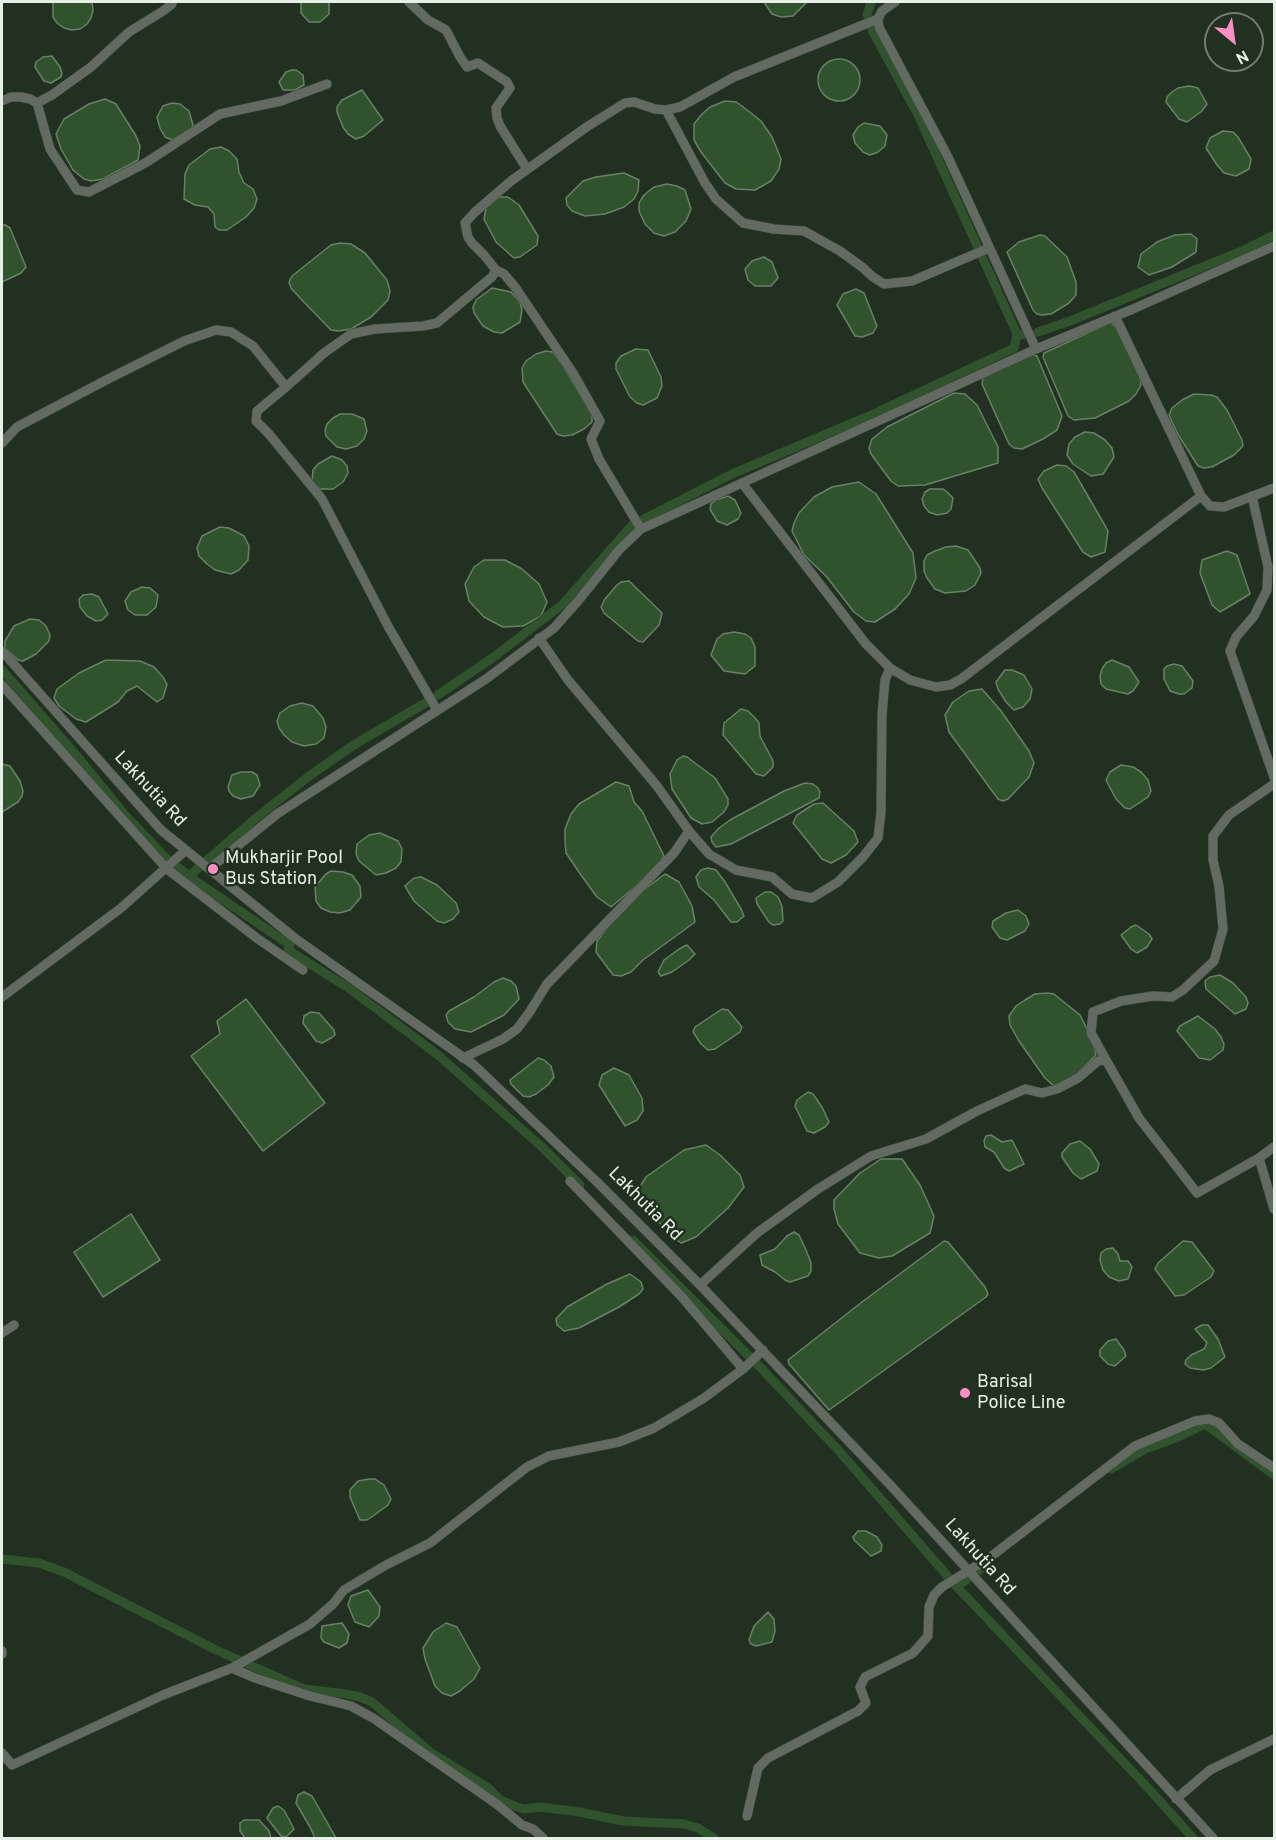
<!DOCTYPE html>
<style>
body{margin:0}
#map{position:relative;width:1276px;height:1840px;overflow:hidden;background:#223021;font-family:Overpass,sans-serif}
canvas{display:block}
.frame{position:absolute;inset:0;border:3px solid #e7f0e6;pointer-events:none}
.north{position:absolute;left:1204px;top:12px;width:60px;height:60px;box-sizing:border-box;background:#223021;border:2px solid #717d70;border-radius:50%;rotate:151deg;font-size:16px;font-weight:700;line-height:24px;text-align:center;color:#e7f0e6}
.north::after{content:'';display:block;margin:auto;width:21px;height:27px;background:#fb8fc5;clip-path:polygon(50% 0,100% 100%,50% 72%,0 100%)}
</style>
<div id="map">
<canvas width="1276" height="1840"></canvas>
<div class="frame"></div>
<div class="north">N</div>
</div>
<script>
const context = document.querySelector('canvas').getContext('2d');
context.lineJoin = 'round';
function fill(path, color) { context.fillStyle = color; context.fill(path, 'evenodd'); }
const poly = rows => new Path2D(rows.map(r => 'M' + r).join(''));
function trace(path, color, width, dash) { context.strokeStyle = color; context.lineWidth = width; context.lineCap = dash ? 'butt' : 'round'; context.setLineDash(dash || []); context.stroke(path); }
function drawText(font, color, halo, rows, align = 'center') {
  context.font = font + ' Overpass,sans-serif'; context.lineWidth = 5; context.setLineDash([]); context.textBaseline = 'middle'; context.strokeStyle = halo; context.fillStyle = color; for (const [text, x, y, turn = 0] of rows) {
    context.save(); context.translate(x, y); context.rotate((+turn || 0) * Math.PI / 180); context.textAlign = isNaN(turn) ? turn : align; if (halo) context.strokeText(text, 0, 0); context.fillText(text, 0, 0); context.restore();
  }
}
const water = poly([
 [53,2,92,2,93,10,91,18,87,24,80,29,72,30,64,28,57,23,53,17,53,2],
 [301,2,329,2,329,14,320,22,309,22,301,13,301,2],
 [764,2,807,2,793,16,781,17,772,14,764,2],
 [52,56,60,67,62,73,61,77,51,83,44,81,35,67,36,62,43,57,52,56],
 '818 80a21 21 0 1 1 42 0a21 21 0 1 1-42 0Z',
 [292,70,296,70,303,75,304,85,295,90,283,90,279,82,286,72,292,70],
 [1189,86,1198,88,1207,104,1202,111,1187,122,1179,119,1166,102,1167,97,1172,92,1178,88,1189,86],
 [362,90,383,120,364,136,356,139,348,134,343,127,337,112,337,107,342,100,362,90],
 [105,99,116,104,136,136,140,146,138,160,103,179,91,181,84,179,73,170,61,149,56,134,64,119,89,104,105,99],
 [725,101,736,102,742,106,761,121,772,137,781,159,779,169,771,181,755,190,736,189,725,183,701,152,694,140,694,124,702,114,710,107,725,101],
 [172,103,180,104,189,111,193,125,191,129,172,140,165,137,160,128,157,117,163,106,172,103],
 [864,123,880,126,887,135,885,146,878,152,870,155,863,152,855,143,853,135,858,127,864,123],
 [1223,131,1233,132,1238,137,1251,159,1249,169,1236,176,1224,173,1217,165,1206,148,1210,138,1223,131],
 [221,147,229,151,237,159,239,172,244,183,253,189,257,199,254,208,246,217,227,230,219,230,215,227,214,214,208,207,195,205,184,199,185,174,189,165,210,149,221,147],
 [624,173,639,180,638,191,634,199,624,207,605,214,585,216,572,211,567,205,566,198,583,181,596,177,624,173],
 [667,184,677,186,685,190,691,209,686,221,675,232,664,236,654,233,645,224,639,211,639,203,644,195,654,187,667,184],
 [499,197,508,197,519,205,538,236,537,245,520,257,514,258,496,242,484,219,486,208,499,197],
 [2,225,5,225,10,228,26,267,21,273,2,282,2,225],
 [1191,234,1197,239,1196,252,1172,267,1149,275,1138,267,1141,254,1157,242,1175,235,1191,234],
 [1040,235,1045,236,1067,257,1076,282,1076,295,1069,303,1051,314,1042,315,1037,314,1033,310,1007,252,1019,242,1040,235],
 [340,243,351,244,365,253,387,280,390,291,388,300,371,317,351,329,339,331,331,330,301,299,291,288,289,282,292,276,331,245,340,243],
 [764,257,772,262,778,278,771,286,755,286,748,280,745,269,752,261,764,257],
 [492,288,511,292,520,302,522,310,520,322,502,333,494,332,483,326,474,313,473,307,476,300,492,288],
 [856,289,864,293,877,326,873,333,862,337,855,336,837,305,843,294,856,289],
 [1111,322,1121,333,1140,375,1141,385,1136,394,1129,401,1095,418,1074,420,1068,416,1060,397,1043,357,1044,353,1111,322],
 [636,349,648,350,661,377,662,386,657,398,643,405,637,403,630,397,616,369,616,363,621,356,636,349],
 [546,351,553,352,562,364,592,414,592,422,584,429,572,435,563,436,557,434,523,382,522,368,526,361,536,354,546,351],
 [1031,354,1037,356,1062,416,1057,430,1043,439,1022,449,1014,448,1009,444,982,384,983,377,1031,354],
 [954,393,965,394,977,405,998,447,998,463,925,485,898,486,891,481,871,454,869,448,872,439,887,427,954,393],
 [1194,394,1211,395,1217,397,1227,410,1242,440,1243,446,1234,455,1212,467,1204,468,1198,466,1177,433,1169,415,1172,408,1182,400,1194,394],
 [340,414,352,414,364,419,367,431,364,439,357,446,346,449,337,447,326,436,325,430,327,424,333,418,340,414],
 [1085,432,1094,433,1105,440,1112,448,1114,457,1103,474,1091,476,1073,464,1067,455,1069,444,1075,437,1085,432],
 [332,456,342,460,347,466,348,473,343,482,333,489,320,489,312,481,313,470,318,464,332,456],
 [1057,465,1066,466,1074,472,1103,522,1108,531,1105,552,1091,557,1083,552,1042,488,1038,479,1044,471,1057,465],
 [859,482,876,494,913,553,916,578,909,594,895,609,875,622,866,621,854,612,826,576,804,555,792,531,794,523,799,513,814,497,832,487,859,482],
 [930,489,943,489,947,492,953,498,951,509,947,513,937,515,929,512,924,506,922,499,925,492,930,489],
 [728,496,735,500,741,513,738,519,727,525,717,521,710,509,711,504,716,500,728,496],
 [220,527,229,528,244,536,249,546,248,560,239,570,231,574,215,570,207,564,199,556,197,548,202,536,220,527],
 [956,546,968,550,980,568,981,573,975,585,966,591,945,593,935,589,927,578,924,571,924,561,927,555,935,551,946,547,956,546],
 [1227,551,1237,555,1250,594,1220,612,1212,605,1200,573,1202,560,1227,551],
 [484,560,505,560,522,569,539,584,547,602,541,616,523,626,503,627,484,617,469,601,465,584,474,567,484,560],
 [629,581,662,613,659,625,643,642,638,641,604,613,601,607,605,599,617,585,621,582,629,581],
 [142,587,150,588,158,595,156,607,147,615,135,615,128,610,125,601,131,592,142,587],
 [92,594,99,597,108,614,102,620,96,621,87,616,80,607,79,599,83,595,92,594],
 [30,619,39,620,46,626,50,635,49,641,36,654,23,661,18,660,5,648,5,641,14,626,30,619],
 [734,632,745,634,751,638,755,647,755,666,745,674,724,671,711,655,717,639,723,634,734,632],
 [106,660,140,661,154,667,163,677,167,684,163,698,157,702,137,686,127,691,118,702,86,722,76,719,59,706,54,698,57,689,79,673,106,660],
 [1112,660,1129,667,1139,682,1133,691,1128,694,1106,689,1101,684,1100,676,1102,669,1106,663,1112,660],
 [1174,664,1182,666,1193,681,1192,688,1184,694,1179,694,1170,691,1164,679,1164,669,1167,666,1174,664],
 [1005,670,1012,670,1024,675,1032,689,1030,699,1023,707,1014,710,1006,702,998,689,996,682,1005,670],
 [982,689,1001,711,1029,751,1034,763,1029,777,1008,799,1003,801,998,799,949,732,945,715,953,702,969,691,982,689],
 [302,703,313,706,323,718,326,727,324,738,316,744,304,746,292,742,284,735,279,728,277,721,280,713,290,706,302,703],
 [741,709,748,711,756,719,759,723,760,736,773,761,773,767,764,776,756,774,723,735,724,723,741,709],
 [683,756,687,757,715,778,728,799,728,805,724,812,712,822,702,824,691,818,672,789,670,774,677,760,683,756],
 [2,764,10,766,20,781,23,791,22,796,18,802,2,812,2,764],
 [1121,765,1133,767,1141,772,1148,780,1151,791,1148,797,1130,809,1125,808,1116,799,1106,780,1110,772,1121,765],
 [241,772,252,772,257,775,260,785,253,796,241,799,233,796,229,791,228,787,232,775,241,772],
 [616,782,629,786,634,802,642,811,664,856,653,872,611,907,597,897,581,875,566,853,565,840,565,829,571,814,579,804,616,782],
 [805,783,813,784,818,788,820,792,819,798,731,844,716,847,712,842,711,837,719,828,730,820,784,791,805,783],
 [823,803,854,831,858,842,846,855,831,863,822,859,793,823,797,815,814,804,823,803],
 [380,833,398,841,402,849,401,862,396,868,386,873,376,875,359,861,356,854,357,844,369,835,380,833],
 [708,868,716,870,725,882,741,909,744,916,737,922,731,922,714,900,699,887,696,877,701,870,708,868],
 [331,871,343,872,352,875,360,886,361,897,350,910,340,913,330,912,321,908,316,901,315,887,326,874,331,871],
 [665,874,679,882,692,906,695,922,643,960,631,972,621,976,613,975,596,952,597,941,610,924,641,892,665,874],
 [421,877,437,885,456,903,459,912,453,919,444,923,437,921,414,901,405,886,414,878,421,877],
 [765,892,771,892,778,897,782,906,783,921,780,924,773,925,769,922,757,904,756,898,765,892],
 [1018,910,1026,916,1029,924,1025,931,1007,940,1000,938,992,927,993,921,1006,913,1018,910],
 [1136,925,1149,934,1152,939,1147,947,1137,953,1131,949,1121,935,1131,927,1136,925],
 [687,945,695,954,689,960,672,972,661,976,658,972,664,960,679,949,687,945],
 [1220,975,1233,983,1246,997,1248,1003,1246,1009,1235,1014,1206,989,1205,981,1210,977,1220,975],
 [503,978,511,981,516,986,519,999,504,1015,471,1032,455,1029,448,1022,446,1015,449,1011,474,997,494,982,503,978],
 [1047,993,1054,994,1080,1015,1093,1041,1096,1055,1073,1078,1054,1086,1045,1078,1019,1041,1010,1025,1009,1016,1016,1006,1025,1000,1035,994,1047,993],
 [246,999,325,1103,263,1151,191,1056,220,1034,217,1021,246,999],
 [722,1009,728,1010,742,1027,740,1032,715,1049,708,1050,701,1044,693,1032,695,1027,722,1009],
 [311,1012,319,1013,334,1030,335,1035,331,1038,322,1043,316,1041,303,1023,304,1016,311,1012],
 [1198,1016,1215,1029,1221,1037,1224,1044,1223,1050,1210,1060,1199,1058,1177,1031,1180,1026,1198,1016],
 [538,1058,544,1060,551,1066,554,1077,548,1085,536,1094,529,1097,523,1096,511,1084,510,1080,538,1058],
 [614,1068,629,1075,642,1098,643,1111,637,1120,625,1126,599,1085,602,1075,614,1068],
 [808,1092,813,1094,822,1107,829,1122,825,1127,814,1133,807,1131,795,1106,797,1100,808,1092],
 [991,1135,1002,1142,1012,1140,1024,1164,1009,1171,1004,1168,994,1152,985,1147,984,1141,986,1136,991,1135],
 [1080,1141,1090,1149,1099,1164,1097,1171,1081,1179,1073,1173,1062,1157,1062,1153,1070,1144,1080,1141],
 [706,1145,720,1155,740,1175,744,1187,728,1208,696,1237,681,1243,668,1233,641,1201,638,1190,646,1177,684,1150,706,1145],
 [881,1159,902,1159,920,1185,934,1216,930,1233,892,1256,879,1258,860,1253,838,1224,834,1209,834,1200,860,1173,881,1159],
 [131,1214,160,1260,103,1297,74,1252,131,1214],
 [794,1232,799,1235,806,1250,811,1263,811,1271,808,1276,790,1282,785,1280,775,1272,762,1265,760,1255,775,1249,787,1236,794,1232],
 [944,1241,948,1242,985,1287,988,1294,986,1297,829,1410,789,1364,788,1360,862,1302,944,1241],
 [1183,1241,1192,1242,1214,1271,1211,1277,1184,1295,1175,1296,1155,1269,1158,1263,1183,1241],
 [1113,1248,1118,1254,1120,1261,1128,1261,1132,1267,1128,1279,1119,1281,1109,1277,1103,1270,1100,1260,1101,1253,1106,1249,1113,1248],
 [630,1274,641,1282,643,1289,639,1294,619,1307,579,1328,564,1331,557,1325,556,1319,567,1307,607,1284,630,1274],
 [1202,1325,1208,1325,1218,1339,1225,1357,1211,1368,1203,1370,1190,1368,1185,1364,1186,1360,1191,1355,1204,1349,1207,1343,1195,1329,1202,1325],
 [1116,1339,1124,1350,1126,1356,1115,1366,1108,1364,1100,1356,1100,1350,1108,1341,1116,1339],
 [369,1479,375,1479,384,1485,391,1499,388,1505,373,1516,367,1520,360,1520,350,1497,350,1490,358,1481,369,1479],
 [858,1531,866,1531,877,1537,882,1545,881,1551,871,1556,854,1540,853,1537,858,1531],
 [368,1590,380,1607,379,1616,369,1627,355,1622,348,1605,351,1596,368,1590],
 [768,1612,774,1619,775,1631,772,1642,756,1646,751,1644,749,1640,754,1626,768,1612],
 [342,1623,349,1634,347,1643,339,1648,324,1642,321,1638,322,1626,342,1623],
 [446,1623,457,1627,480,1668,474,1679,460,1691,451,1696,442,1693,435,1686,425,1659,423,1648,433,1632,446,1623],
 [304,1792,312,1796,336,1838,315,1838,310,1827,296,1803,298,1795,304,1792],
 [278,1806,284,1810,294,1829,286,1837,281,1836,267,1818,273,1808,278,1806],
 [244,1820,259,1820,269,1831,271,1838,245,1838,240,1831,240,1823,244,1820]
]);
const canal = poly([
 [867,15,871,2],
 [872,30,918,115,1017,334,1022,335],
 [1038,332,1070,321,1242,251,1274,235],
 [644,519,732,474,869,416,1014,348,1017,334],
 [2,670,77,756,126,816,166,858,197,882,290,945],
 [438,695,495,656,563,604,633,524],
 [189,876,256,818,308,777,352,746,427,702],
 [288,950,350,989,438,1055,543,1148,580,1185],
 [633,1240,759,1366,840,1452,957,1587,1149,1789,1193,1838],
 [1111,1469,1145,1449,1176,1438,1205,1424,1274,1475],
 [2,1559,39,1563,64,1572,216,1650,304,1689,346,1694,360,1697,372,1702,430,1752,487,1787,500,1800,514,1806,524,1809,541,1807,579,1812,623,1821,684,1824,698,1828,714,1838],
 [957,1587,988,1563]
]);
const minor = poly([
 [409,2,428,20,446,30,460,57,467,67,478,63,507,82,510,88,496,108,497,118,500,126,527,169],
 [895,2,882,11,878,19,879,27,948,157,1036,349],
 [2,101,11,97,21,97,30,99,37,103,52,95,91,67,129,32,163,11,172,4,172,2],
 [37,103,50,149,77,190,89,192,147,162,220,114,281,101,327,84],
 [666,110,705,183,716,199,743,223,774,229,804,231,840,251,862,267,873,277,884,284,912,281,989,248],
 [496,270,504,274,515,287,573,373,600,421,591,439,599,459,641,529],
 [1115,316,1201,496,1210,506,1224,507,1274,488],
 [2,443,17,427,110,378,184,341,216,330,231,332,253,346,286,387],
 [742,483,866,644,890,668,910,680,936,687,950,685,961,679,1201,496],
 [1252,496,1268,567,1267,590,1254,616,1236,637,1230,651,1274,777],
 [539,638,568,680,657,786,689,831,709,854,736,870,772,877,792,894,812,898,838,882,863,857,878,838,881,812,882,715,885,680,890,668],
 [2,651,161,830,296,939,474,1065,597,1182,700,1285,893,1488,1213,1838],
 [2,685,167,869,258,939,303,970],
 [437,710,389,628,322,499,269,434,256,421,257,411,286,387,324,353,351,334,375,329,423,326,437,323,481,286,492,277,496,270,484,255,472,243,468,237,465,223,475,212,511,181,588,126,625,103,634,102,655,109,666,110,680,107,734,77,878,19],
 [209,869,277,814,486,679,554,628,578,601,619,550,641,529,1036,349,1133,309,1274,246],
 [2,997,121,908,186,850],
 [463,1058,503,1039,517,1029,529,1013,547,984,674,853,689,831],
 [1106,1060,1091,1033,1093,1012,1121,1001,1153,996,1172,997,1183,990,1214,961,1223,929,1219,886,1213,860,1213,836,1229,815,1274,784],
 [1274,1147,1259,1158,1274,1209],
 [570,1181,682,1297,743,1369],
 [700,1285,757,1233,818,1189,871,1156,926,1139,977,1111,1025,1089,1042,1093,1057,1089,1078,1078,1098,1061,1106,1060,1139,1118,1197,1193,1259,1158],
 [2,1333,14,1325],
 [2,1651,2,1654],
 [232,1668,255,1678,310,1696,351,1706,373,1718,498,1805,522,1825,533,1829,543,1838],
 [2,1753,12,1765,163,1695,232,1668,310,1624,333,1604,344,1590,386,1565,430,1543,527,1467,549,1456,619,1442,654,1428,704,1398,743,1369,763,1350],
 [1176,1799,1210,1770,1274,1739],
 [747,1816,758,1768,768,1758,858,1711,866,1703,860,1687,865,1677,913,1653,928,1636,929,1607,934,1595,942,1587,989,1558,1135,1446,1195,1421,1209,1419,1219,1423,1238,1444,1274,1468]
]);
const markers = [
 [213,869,6,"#fb8fc5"],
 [965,1393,6,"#fb8fc5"]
];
const streetNames = [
 ["Lakhutia Rd",149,790,47],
 ["Lakhutia Rd",644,1205,45],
 ["Lakhutia Rd",979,1558,48]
];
const poiNames = [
 ["Mukharjir Pool",225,859],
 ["Bus Station",225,880],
 ["Barisal",977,1383],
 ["Police Line",977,1404]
];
fill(water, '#30532e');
trace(water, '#678265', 1.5);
trace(canal, '#30532e', 9);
trace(minor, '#3e4b3d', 10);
trace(minor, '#626a62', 9);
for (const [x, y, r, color] of markers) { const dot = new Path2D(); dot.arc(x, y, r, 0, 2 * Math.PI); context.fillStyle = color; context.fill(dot); trace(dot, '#223021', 2); }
drawText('18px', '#e7f0e6', '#223021', streetNames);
drawText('18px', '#e7f0e6', '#223021', poiNames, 'left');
</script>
